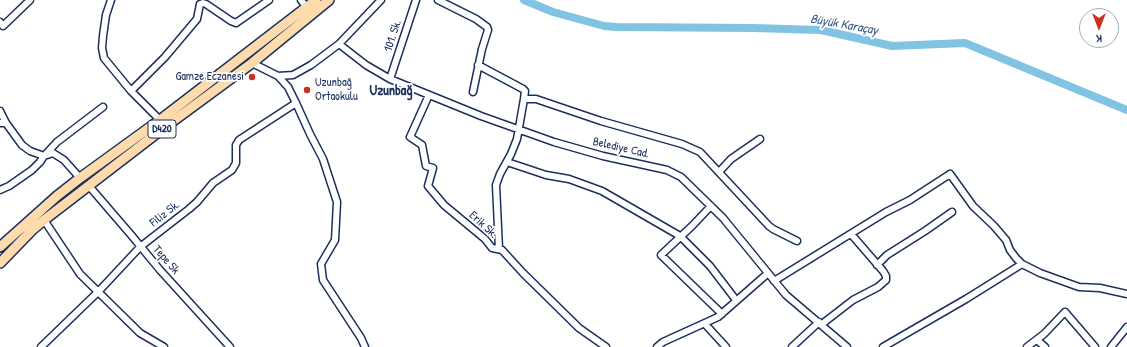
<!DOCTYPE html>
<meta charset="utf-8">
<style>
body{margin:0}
#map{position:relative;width:1127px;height:347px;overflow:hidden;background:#fff;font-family:"Patrick Hand",sans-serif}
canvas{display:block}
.north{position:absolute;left:1079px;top:8px;width:40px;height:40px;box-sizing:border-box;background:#fff;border:1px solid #a4acbf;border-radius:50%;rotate:180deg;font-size:11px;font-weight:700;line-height:16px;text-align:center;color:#1b2f5e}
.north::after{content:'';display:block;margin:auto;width:14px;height:18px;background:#c8321e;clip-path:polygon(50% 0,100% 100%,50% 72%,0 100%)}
</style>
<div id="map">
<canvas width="1127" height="347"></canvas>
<div class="north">K</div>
</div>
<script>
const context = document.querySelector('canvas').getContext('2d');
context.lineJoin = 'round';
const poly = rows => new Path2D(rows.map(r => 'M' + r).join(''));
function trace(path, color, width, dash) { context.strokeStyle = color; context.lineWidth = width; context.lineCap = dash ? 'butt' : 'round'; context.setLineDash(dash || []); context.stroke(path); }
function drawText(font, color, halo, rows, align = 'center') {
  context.font = font + ' "Patrick Hand",sans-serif'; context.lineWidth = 3.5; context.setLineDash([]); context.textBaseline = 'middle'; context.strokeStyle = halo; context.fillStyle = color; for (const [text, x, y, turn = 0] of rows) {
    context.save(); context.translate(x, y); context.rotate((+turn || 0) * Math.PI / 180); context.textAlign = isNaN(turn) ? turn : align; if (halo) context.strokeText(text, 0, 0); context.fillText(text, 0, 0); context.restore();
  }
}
const river = poly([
 [524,0,553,12,604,26,617,27,752,28,821,30,892,46,965,43,1127,110]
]);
const minor = poly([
 [111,0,106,15,103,36,102,48,104,58,131,91,160,120],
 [301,0,307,8],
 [438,0,476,19,487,27,488,30,482,49,473,92],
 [0,22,3,26,30,0],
 [339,44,366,65,390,79,481,116,554,142,603,156,667,170,681,177,723,218,786,295,847,347],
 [252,63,278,76,293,75,311,65,339,44,381,0],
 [478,65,523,89,525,91,524,99],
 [278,76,288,87,296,103,310,134,323,159,337,202,335,240,321,264,323,280,361,338,365,347],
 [390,79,416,0],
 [131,91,165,57,197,19,200,4,203,3,206,4,231,21,236,23,269,0],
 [429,95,410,137,422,145,426,166,433,168,428,186,444,205,485,239,492,248,502,250,523,273,579,328,606,347],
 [0,111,6,123],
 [0,123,6,123,22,145,30,151,44,156,53,153,64,160,80,178],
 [507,162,546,175,569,179,602,191,680,236,710,266,736,300],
 [719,172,731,159,760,139],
 [89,186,132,236,160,270,230,347],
 [0,190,9,186,32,170,40,162,44,156,57,142,103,107],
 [711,206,692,226,661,255,722,314],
 [44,220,80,274,140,333,164,347],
 [499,249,496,185,500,174,511,154,517,139,524,99,536,99,601,121,682,144,700,152,769,226,773,229,797,241],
 [877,265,887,255,925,231,952,212],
 [774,281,886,212,910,200,950,174,973,206,994,226,1006,240,1010,250,1016,258,1022,264,1040,273,1079,287,1100,288,1127,294],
 [705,324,726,347],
 [822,324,853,300,878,287,886,280,886,276,883,271,851,234],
 [1037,340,1045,347],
 [41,347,99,291,140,247,189,209,197,202,213,183,232,170,236,163,236,145,239,140,296,103],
 [657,347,663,342,718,317,767,274],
 [792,347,819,322],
 [883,347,966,299,1022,264],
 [1027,347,1044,334,1065,312,1095,347],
 [1111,347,1127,327]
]);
const highway = poly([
 [0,247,57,196,80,178,160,120,316,0],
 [0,263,32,230,44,220,165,127,252,63,329,0]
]);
const markers = [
 [252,77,4,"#c8321e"],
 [307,90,4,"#c8321e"]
];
const shields = [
 [162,129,28]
];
const shieldNames = [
 ["D420",162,129]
];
const streetNames = [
 ["101. Sk.",393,36,-72],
 ["Belediye Cad.",621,148,13],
 ["Filiz Sk.",165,214,-38],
 ["Erik Sk.",483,225,43],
 ["Tepe Sk",166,260,49]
];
const poiNames = [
 ["Gamze Eczanesi",244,77],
 ["Uzunbağ",315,83,"left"],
 ["Ortaokulu",315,97,"left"]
];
const waterNames = [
 ["Büyük Karaçay",844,25,10]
];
const quarterNames = [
 ["Uzunbağ",391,91]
];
trace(river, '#81c3e2', 8);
trace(minor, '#1b2f5e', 9);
trace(highway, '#1b2f5e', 12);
trace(minor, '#fff', 6);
trace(highway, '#fedbac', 9);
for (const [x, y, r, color] of markers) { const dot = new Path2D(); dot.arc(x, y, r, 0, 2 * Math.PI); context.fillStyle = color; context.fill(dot); trace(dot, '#fff', 1.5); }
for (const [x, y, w] of shields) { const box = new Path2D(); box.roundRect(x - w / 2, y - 9, w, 18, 3); context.fillStyle = '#fff'; context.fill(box); trace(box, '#1b2f5e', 1); }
drawText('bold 11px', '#1b2f5e', null, shieldNames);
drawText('12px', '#1b2f5e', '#fff', streetNames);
drawText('12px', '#1b2f5e', '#fff', poiNames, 'right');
drawText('italic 13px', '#3a5b86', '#fff', waterNames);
drawText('bold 14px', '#1b2f5e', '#fff', quarterNames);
</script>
